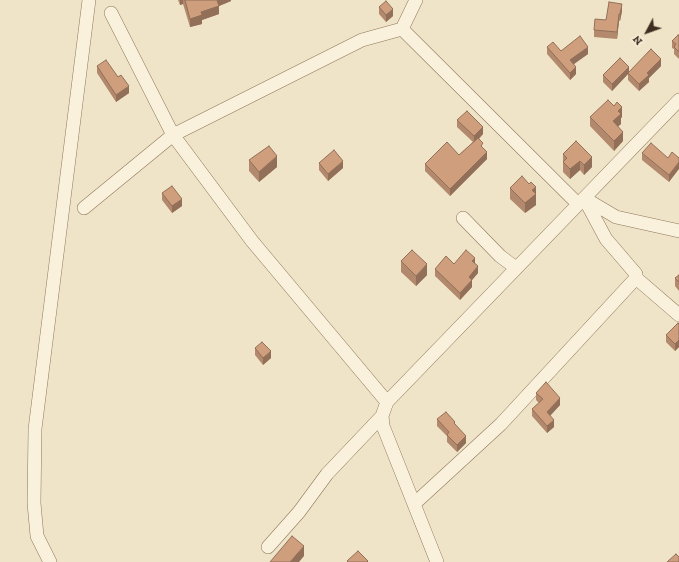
<!DOCTYPE html>
<style>
body{margin:0}
#map{position:relative;width:679px;height:562px;overflow:hidden;background:#f0e4c8;font-family:"Zilla Slab",serif}
canvas{display:block}
.north{position:absolute;left:627px;top:12px;width:40px;height:40px;-webkit-text-stroke:3px #f7eed8;paint-order:stroke;rotate:229deg;font-size:11px;font-weight:700;line-height:16px;text-align:center;color:#3d2e20}
.north::after{content:'';display:block;margin:auto;width:14px;height:18px;background:#3d2e20;clip-path:polygon(50% 0,100% 100%,50% 72%,0 100%)}
</style>
<div id="map">
<canvas width="679" height="562"></canvas>
<div class="north">N</div>
</div>
<script>
const context = document.querySelector('canvas').getContext('2d');
context.lineJoin = 'round';
const poly = rows => new Path2D(rows.map(r => 'M' + r).join(''));
function trace(path, color, width, dash) { context.strokeStyle = color; context.lineWidth = width; context.lineCap = dash ? 'butt' : 'round'; context.setLineDash(dash || []); context.stroke(path); }
function fill(path, color) { context.fillStyle = color; context.fill(path, 'evenodd'); }
const minor = poly([
 [111,13,173,135,252,241,387,402],
 [402,29,416,0],
 [84,208,173,135,362,40,402,29,578,204],
 [463,218,500,256,516,268],
 [679,231,616,217,584,198,606,239,636,274,636,278,679,315],
 [414,504,501,424,636,278],
 [268,547,299,512,327,474,382,416],
 [50,562,37,536,34,503,35,429,89,0],
 [437,562,383,426,382,416,387,402,679,100]
]);
const wall = poly([
 [178,0,231,0,231,1,219,6,219,14,202,20,202,24,190,27,183,4,180,5],
 [379,7,393,16,386,22,379,14],
 [622,11,620,21,619,21,617,39,594,37,594,30,606,20],
 [679,35,679,59,674,54,674,49,672,48,672,41],
 [547,47,561,51,588,54,573,64,576,74,570,80,547,54],
 [97,66,118,77,129,93,116,102,97,73],
 [661,66,649,78,649,82,639,91,628,80,628,74,612,91,603,82,603,75,629,72],
 [590,117,622,117,621,118,621,124,618,126,623,141,614,151,590,126],
 [457,120,483,134,479,139,487,159,450,196,425,171,425,164,459,155,473,142,457,127],
 [576,141,592,167,584,175,580,170,570,179,563,172,563,154],
 [642,153,668,158,679,158,669,182,642,160],
 [249,160,277,167,259,182,249,171],
 [319,163,343,168,328,181,319,170],
 [510,188,536,194,536,205,525,213,510,199],
 [162,193,182,206,172,213,162,200],
 [401,261,427,275,416,286,401,272],
 [475,263,478,273,472,280,472,287,460,300,435,276,435,269,454,264],
 [679,275,679,291,675,286,675,278],
 [679,324,679,347,675,351,666,342,666,335],
 [255,348,271,358,263,365,255,355],
 [536,393,560,405,550,416,554,427,547,433,532,416,532,409,539,403,536,400],
 [437,419,455,425,466,443,457,452,447,442,447,436,437,426]
]);
const shadedWall = poly([
 [180,0,183,0,183,4,180,5],
 [216,0,231,0,231,1,219,6,219,14,202,20,202,24,190,27,190,19,201,12],
 [622,4,622,11,620,21,620,14],
 [393,9,393,16,386,22,386,15],
 [619,14,619,21,617,39,617,32],
 [588,47,588,54,570,67,570,60],
 [661,59,661,66,649,78,649,82,639,91,639,84,647,73],
 [576,67,576,74,570,80,570,73],
 [629,67,629,74,628,73,628,74,612,91,612,84],
 [129,86,129,93,116,102,116,95],
 [622,107,622,117,621,118,621,124,613,131,613,121,618,111],
 [483,127,483,134,474,143,474,136],
 [623,132,623,141,614,151,614,141],
 [487,152,487,159,450,196,450,189],
 [277,156,277,167,259,182,259,172],
 [592,157,592,167,584,175,584,165],
 [343,161,343,168,328,181,328,174],
 [580,161,580,170,570,179,570,169],
 [679,162,679,169,669,182,669,175],
 [536,187,536,205,525,213,525,203,532,190],
 [182,199,182,206,172,213,172,206],
 [475,258,475,265,472,261],
 [427,264,427,275,416,286,416,276],
 [478,266,478,273,472,280,472,287,460,300,460,293,469,277],
 [679,340,679,347,675,351,675,344],
 [271,351,271,358,263,365,263,358],
 [560,398,560,405,547,419,547,412],
 [554,420,554,427,547,433,547,426],
 [466,436,466,443,457,452,457,445],
 [304,546,304,556,299,562,290,562]
]);
const building = poly([
 [185,0,217,0,219,6,201,12,202,15,190,19,185,0],
 [386,1,393,9,386,15,379,7,386,1],
 [609,2,622,4,620,14,619,14,617,32,594,30,595,19,606,20,609,2],
 [678,35,679,35,679,52,674,47,676,44,672,41,678,35],
 [580,36,588,47,570,60,576,67,570,73,547,47,553,42,561,51,580,36],
 [651,49,661,59,647,73,649,75,639,84,628,73,651,49],
 [620,58,629,67,612,84,603,75,620,58],
 [106,60,118,77,121,75,129,86,116,95,97,66,106,60],
 [608,100,614,106,617,102,622,107,618,111,621,114,613,121,623,132,614,141,590,117,608,100],
 [467,111,483,127,474,136,457,120,467,111],
 [478,138,483,143,481,146,487,152,450,189,425,164,447,142,459,155,478,138],
 [576,141,592,157,584,165,580,161,570,169,563,162,567,158,563,154,576,141],
 [651,143,668,158,672,152,679,158,679,162,669,175,642,153,651,143],
 [269,146,277,156,259,172,249,160,269,146],
 [334,150,343,161,328,174,319,163,334,150],
 [522,176,529,184,531,182,536,187,532,190,536,194,525,203,510,188,522,176],
 [172,186,182,199,172,206,162,193,172,186],
 [412,250,427,264,416,276,401,261,412,250],
 [466,250,475,258,472,261,478,266,469,277,472,280,460,293,435,269,446,256,454,264,466,250],
 [679,275,679,282,675,278,679,275],
 [678,323,679,324,679,340,675,344,666,335,678,323],
 [262,342,271,351,263,358,255,348,262,342],
 [546,382,560,398,547,412,554,420,547,426,532,409,543,399,536,393,546,382],
 [446,412,455,422,454,423,466,436,457,445,447,435,449,432,437,419,446,412],
 [292,536,304,546,290,562,270,562,292,536],
 [358,551,368,561,367,562,348,562,347,561,358,551],
 [676,554,679,557,679,562,667,562,676,554]
]);
trace(minor, '#8d765c', 14);
trace(minor, '#faf1dc', 13);
fill(wall, '#b2896c');
fill(shadedWall, '#916f58');
fill(building, '#cf9f7d');
trace(building, '#916f58', 1);
</script>
